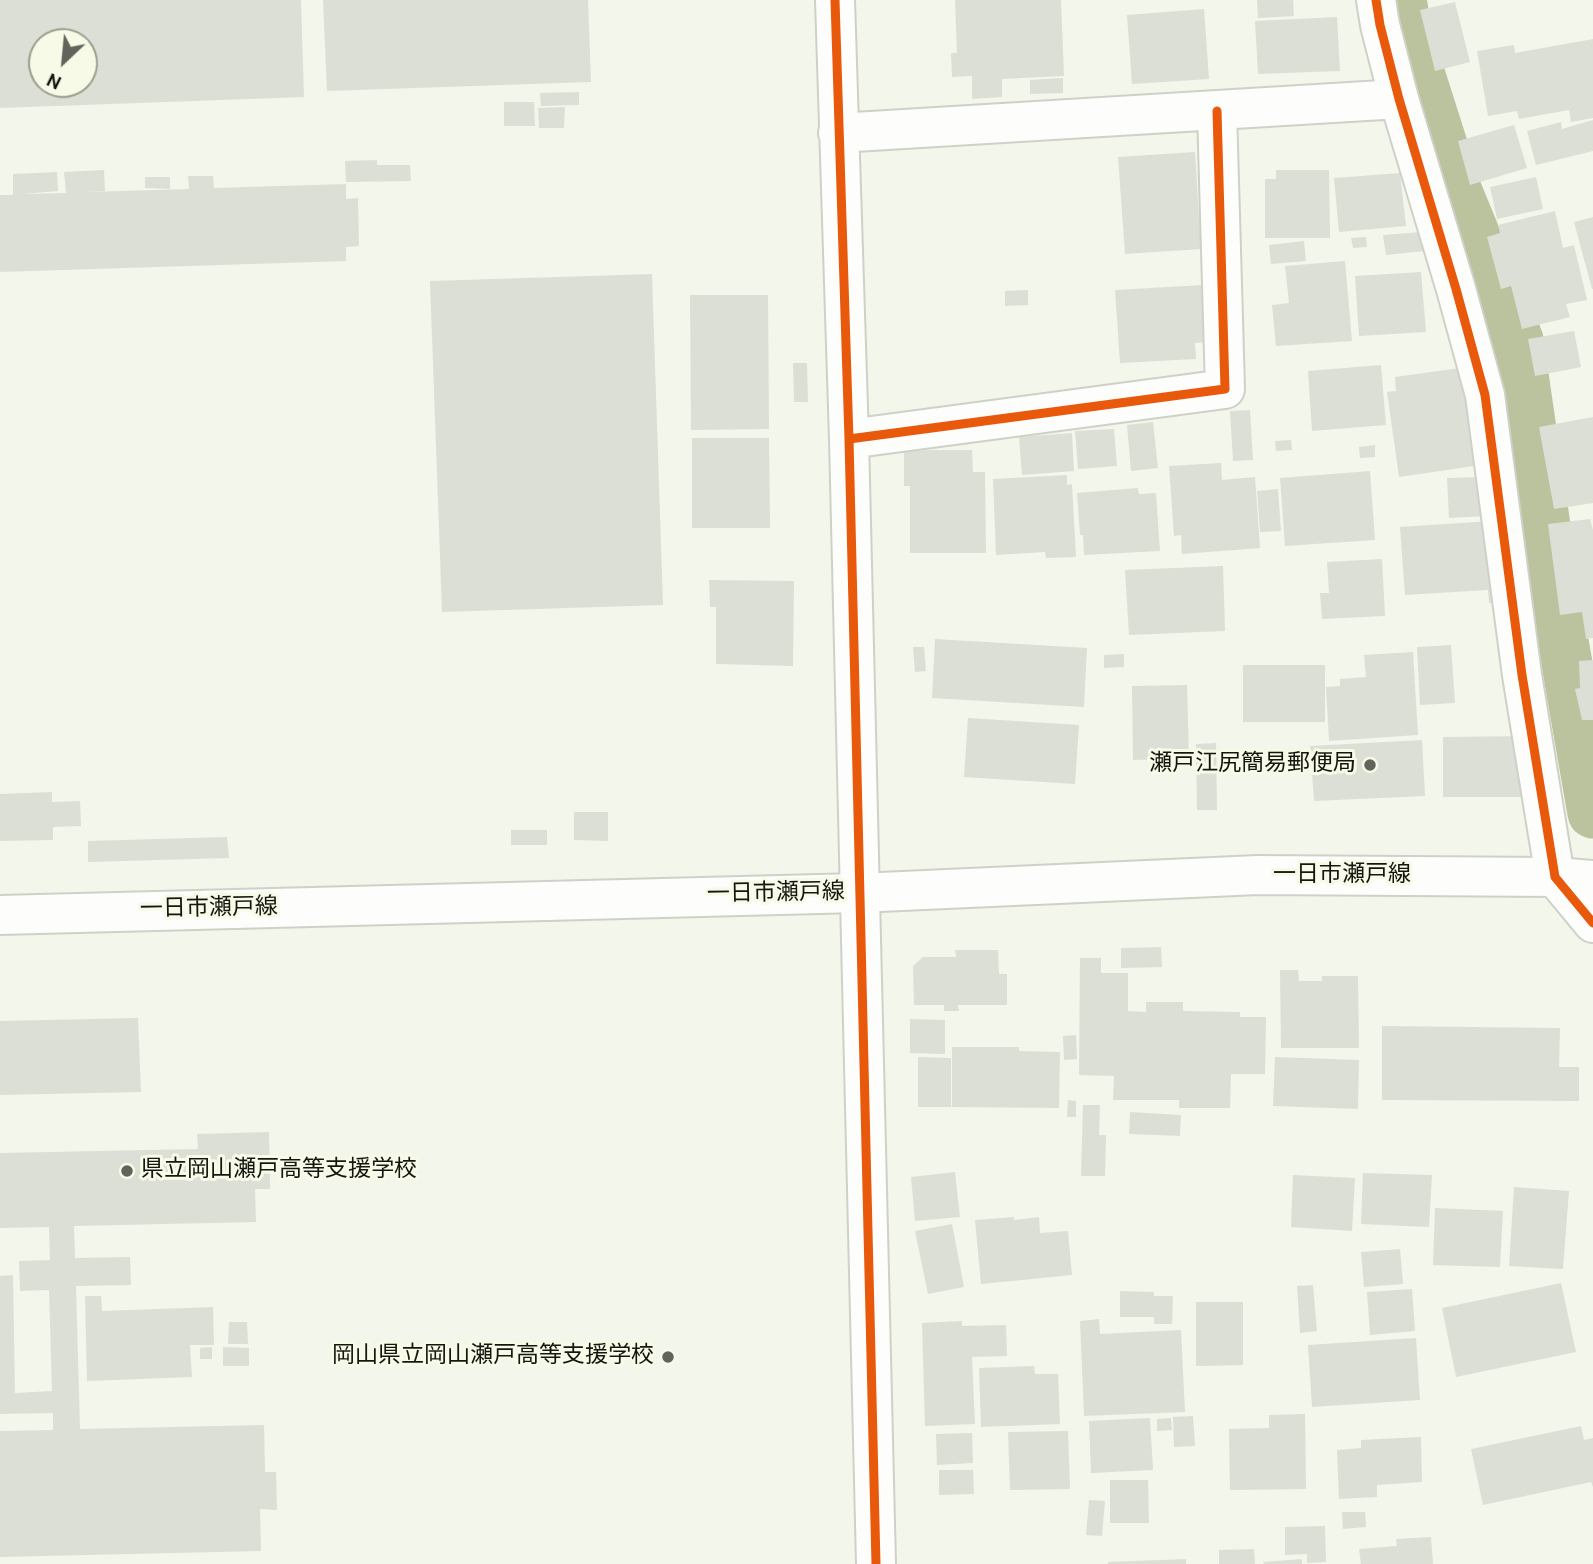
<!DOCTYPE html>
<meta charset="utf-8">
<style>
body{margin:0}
#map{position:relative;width:1593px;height:1564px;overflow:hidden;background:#f3f6ea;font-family:Overpass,sans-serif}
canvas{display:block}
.north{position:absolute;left:28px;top:28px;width:70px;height:70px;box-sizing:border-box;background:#f6fae6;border:2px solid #9c9f90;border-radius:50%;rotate:206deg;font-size:19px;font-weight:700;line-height:28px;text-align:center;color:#14160f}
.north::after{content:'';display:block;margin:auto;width:24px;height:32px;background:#62645c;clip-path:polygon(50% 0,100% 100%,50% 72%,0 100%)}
</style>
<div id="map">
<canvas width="1593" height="1564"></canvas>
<div class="north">N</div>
</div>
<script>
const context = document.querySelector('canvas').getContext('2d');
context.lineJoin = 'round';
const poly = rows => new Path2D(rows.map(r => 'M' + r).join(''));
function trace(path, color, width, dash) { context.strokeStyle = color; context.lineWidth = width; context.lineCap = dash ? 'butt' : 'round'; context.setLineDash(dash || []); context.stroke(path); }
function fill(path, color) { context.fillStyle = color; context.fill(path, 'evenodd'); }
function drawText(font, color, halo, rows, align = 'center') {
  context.font = font + ' Overpass,"Noto Sans JP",sans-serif'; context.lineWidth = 6; context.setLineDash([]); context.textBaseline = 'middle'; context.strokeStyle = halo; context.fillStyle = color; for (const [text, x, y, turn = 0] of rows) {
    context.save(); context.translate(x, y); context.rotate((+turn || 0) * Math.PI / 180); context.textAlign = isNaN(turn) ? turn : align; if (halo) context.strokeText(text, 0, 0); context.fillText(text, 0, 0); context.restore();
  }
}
const canal = poly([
 [1401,0,1408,38,1457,192,1518,340,1555,595,1593,813]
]);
const building = poly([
 [0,0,301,0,304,97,0,108],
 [42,42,84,42,84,84,42,84],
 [323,0,588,0,591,82,327,91],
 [955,0,1061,0,1064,76,1002,79,1002,97,972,99,972,76,952,77,951,53,957,53],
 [1257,0,1293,0,1294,16,1258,18],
 [1455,2,1470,62,1435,71,1420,10],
 [1204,9,1209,79,1132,84,1127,15],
 [1337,17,1340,71,1258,74,1255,21],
 [1593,39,1593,118,1571,122,1569,110,1519,119,1517,111,1488,116,1477,51,1514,45,1515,53],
 [1063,78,1063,93,1030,94,1030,80],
 [579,92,579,105,541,106,540,93],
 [504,102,534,102,535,126,504,126],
 [565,107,564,128,539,128,538,108],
 [1593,120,1593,151,1536,165,1527,131,1561,122,1562,129],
 [1514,125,1527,168,1470,185,1458,141],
 [1195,152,1201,249,1125,254,1118,157],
 [377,160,377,165,410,165,411,181,346,182,345,161],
 [104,170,105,191,87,192,189,189,188,176,213,176,214,188,346,184,346,199,358,198,359,246,346,247,346,261,0,272,0,195,13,195,13,174,57,172,58,191,22,194,66,193,64,172],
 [1276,170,1329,170,1330,238,1265,238,1265,179,1276,179],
 [1400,173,1406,226,1339,232,1334,178],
 [145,177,170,177,170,189,145,188],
 [1536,177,1543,209,1497,219,1490,187],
 [1555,211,1563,248,1574,245,1587,300,1566,304,1570,317,1522,329,1511,286,1501,289,1487,237,1500,233,1498,225],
 [1593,217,1593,289,1592,289,1574,222],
 [1422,232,1424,251,1386,255,1383,235],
 [1366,237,1367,247,1353,248,1351,238],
 [1304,241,1306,261,1271,264,1269,245],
 [1345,261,1352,341,1276,346,1272,305,1289,303,1285,266],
 [1421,272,1426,332,1359,336,1355,276],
 [652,274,663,605,442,612,430,281],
 [1203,285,1206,342,1195,343,1196,359,1120,363,1115,290],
 [1028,290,1028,305,1005,306,1005,291],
 [690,295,768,295,769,429,691,430],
 [1574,331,1581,367,1535,376,1528,339],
 [793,363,807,363,808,402,794,402],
 [1381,365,1386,425,1312,431,1308,371],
 [1474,366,1488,464,1399,477,1387,392,1396,391,1395,377],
 [1250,410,1253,460,1233,461,1230,411],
 [1593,417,1593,503,1554,509,1539,427],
 [1153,422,1158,468,1131,471,1127,425],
 [1114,429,1117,466,1078,469,1075,431],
 [1072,433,1074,471,1022,475,1019,437],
 [692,438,769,438,770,528,692,528],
 [1291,440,1292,450,1276,451,1275,441],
 [1375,445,1375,457,1360,458,1359,447],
 [929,450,972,450,973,472,985,472,986,553,910,553,910,486,904,486,904,452],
 [1221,463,1222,480,1255,477,1260,548,1182,554,1181,535,1174,536,1169,466],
 [1370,471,1375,540,1285,546,1280,478],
 [1067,475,1067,485,1072,484,1076,557,1046,558,1045,552,996,555,993,479],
 [1485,477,1487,516,1449,518,1447,478],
 [1138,488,1139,494,1156,493,1160,551,1084,555,1083,535,1080,535,1077,493],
 [1278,489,1281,531,1260,532,1257,491],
 [1590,519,1593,530,1593,638,1586,639,1582,612,1560,615,1548,524],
 [1492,521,1502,602,1489,603,1488,590,1405,595,1400,527],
 [1382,559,1385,616,1322,619,1320,593,1329,593,1327,562],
 [1223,566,1225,631,1129,635,1125,570],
 [709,580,794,581,793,666,716,664,716,607,710,607],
 [935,639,1087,648,1084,707,932,698],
 [1451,645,1455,703,1420,705,1417,647],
 [913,647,924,647,926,671,915,672],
 [1413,652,1418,735,1329,741,1326,687,1340,686,1340,679,1366,677,1364,655],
 [1124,654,1124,667,1104,668,1104,655],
 [1593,660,1593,720,1582,720,1575,689,1580,688,1579,661],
 [1243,665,1325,665,1325,722,1243,722],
 [1187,685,1189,759,1133,760,1132,686],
 [968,718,1079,725,1075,784,964,777],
 [1529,736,1529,797,1443,797,1443,737],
 [1422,740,1425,796,1314,801,1310,746],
 [1216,743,1217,810,1197,810,1196,744],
 [52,792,52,802,80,801,81,826,53,827,53,840,0,841,0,794],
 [574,812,608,812,608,841,574,840],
 [511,830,547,830,547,845,511,845],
 [227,837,229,858,88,862,88,841],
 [1161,947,1162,967,1121,968,1121,948],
 [955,950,998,950,999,974,1007,974,1007,1005,958,1005,959,1011,944,1011,944,1005,914,1005,913,966,923,957,956,957],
 [1080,958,1101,958,1101,973,1128,973,1128,1011,1146,1012,1146,1002,1183,1002,1183,1011,1240,1012,1240,1017,1266,1017,1265,1074,1231,1074,1230,1108,1179,1108,1179,1100,1113,1100,1114,1076,1079,1075],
 [1280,970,1298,970,1299,981,1322,981,1322,976,1358,976,1359,1048,1281,1048],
 [138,1018,141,1092,0,1095,0,1021],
 [910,1019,945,1020,945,1054,910,1053],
 [1382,1026,1560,1028,1559,1067,1579,1067,1579,1101,1382,1100],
 [1076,1035,1077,1059,1064,1060,1063,1036],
 [952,1047,1019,1047,1019,1051,1060,1052,1059,1108,952,1107],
 [918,1057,951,1058,951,1107,918,1107],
 [1275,1057,1359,1060,1358,1109,1273,1106],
 [1068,1100,1076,1101,1076,1117,1067,1117],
 [1083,1105,1100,1105,1099,1135,1106,1135,1105,1176,1081,1176],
 [1130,1112,1181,1115,1180,1136,1129,1134],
 [269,1132,270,1189,255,1189,256,1222,74,1226,75,1258,130,1257,131,1285,76,1286,80,1429,264,1425,265,1472,276,1472,277,1510,260,1509,261,1551,0,1557,0,1431,53,1430,53,1413,0,1414,0,1276,13,1275,15,1393,52,1391,49,1290,20,1291,19,1261,50,1260,49,1227,0,1228,0,1153,198,1149,197,1134],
 [955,1172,960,1217,915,1221,911,1177],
 [1363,1173,1432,1175,1429,1227,1361,1224],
 [1293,1175,1355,1178,1352,1231,1291,1227],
 [1514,1187,1569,1191,1563,1269,1509,1266],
 [1435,1208,1503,1211,1500,1267,1433,1265],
 [1014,1217,1014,1220,1039,1217,1040,1233,1068,1231,1072,1275,981,1284,975,1220],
 [952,1224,964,1287,928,1294,915,1231],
 [1400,1249,1403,1284,1364,1287,1361,1252],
 [1561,1283,1576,1352,1456,1377,1442,1308],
 [1313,1285,1317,1331,1300,1333,1297,1286],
 [1412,1289,1415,1331,1370,1335,1367,1292],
 [1120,1291,1154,1292,1154,1296,1173,1296,1172,1324,1154,1324,1154,1317,1120,1317],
 [85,1296,101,1296,102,1311,213,1307,214,1345,190,1345,192,1377,87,1381],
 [1196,1302,1243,1302,1243,1365,1196,1366],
 [1099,1319,1100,1334,1181,1330,1185,1412,1084,1416,1080,1321],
 [962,1321,962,1326,1006,1325,1007,1356,972,1357,975,1424,925,1426,922,1323],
 [229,1322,247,1322,248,1344,228,1344],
 [1416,1338,1420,1400,1312,1407,1308,1345],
 [212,1347,212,1359,200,1359,200,1348],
 [223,1347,249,1348,249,1366,223,1366],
 [1034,1366,1035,1374,1058,1374,1060,1424,981,1427,979,1368],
 [1305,1414,1306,1489,1230,1490,1229,1429,1269,1428,1269,1415],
 [1193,1416,1195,1446,1174,1447,1173,1417],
 [1150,1418,1153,1470,1091,1473,1089,1421],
 [1171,1418,1172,1430,1157,1431,1157,1419],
 [1581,1426,1584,1440,1593,1438,1593,1487,1591,1482,1483,1505,1471,1449],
 [1068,1431,1070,1489,1010,1490,1008,1432],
 [972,1433,973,1463,937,1465,936,1434],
 [1421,1437,1422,1482,1377,1485,1377,1497,1339,1499,1337,1450,1361,1448,1361,1440],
 [939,1470,973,1470,974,1494,939,1495],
 [1110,1480,1148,1480,1149,1523,1110,1523],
 [1089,1500,1105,1501,1102,1536,1086,1535],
 [1342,1512,1365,1512,1366,1527,1343,1529],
 [1325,1526,1326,1562,1307,1563,1307,1554,1285,1555,1285,1527],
 [1431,1537,1433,1564,1361,1564,1359,1549,1397,1546,1396,1539],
 [1254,1549,1255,1564,1219,1564,1219,1550],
 [1186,1559,1186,1564,1108,1564,1108,1562],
 [1302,1559,1302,1564,1264,1564,1263,1562]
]);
const minor = poly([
 [835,0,849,439,876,1564],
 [1376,0,1380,25,1399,99,1456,289,1485,395,1522,675,1555,877,1593,923],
 [838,133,1399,99],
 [849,439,1225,389,1217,111]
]);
const major = poly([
 [0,915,858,893,1258,875,1555,877,1593,880]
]);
const cycleway = poly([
 [835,0,849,439,876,1564],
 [1376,0,1380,25,1399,99,1456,289,1485,395,1522,675,1555,877,1593,923],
 [849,439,1225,389,1217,111]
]);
const markers = [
 [1370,765,7,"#62645c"],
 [127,1171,7,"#62645c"],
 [668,1357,7,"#62645c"]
];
const poiNames = [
 ["瀬戸江尻簡易郵便局",1356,765],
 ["県立岡山瀬戸高等支援学校",141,1171,"left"],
 ["岡山県立岡山瀬戸高等支援学校",654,1357]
];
const streetNames = [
 ["一日市瀬戸線",1342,876],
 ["一日市瀬戸線",776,895,-1],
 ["一日市瀬戸線",209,910,-1]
];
trace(canal, '#bbc29e', 51);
fill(building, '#dcdfd5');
trace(minor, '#cfd1c8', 42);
trace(major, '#cfd1c8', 42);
trace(minor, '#fdfefc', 38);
trace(major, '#fdfefc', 38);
trace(cycleway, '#e8590c', 9);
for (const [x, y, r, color] of markers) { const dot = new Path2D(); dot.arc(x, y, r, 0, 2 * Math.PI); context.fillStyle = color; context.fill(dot); trace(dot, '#f6fae6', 2.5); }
drawText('23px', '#14160f', '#f6fae6', poiNames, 'right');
drawText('23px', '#14160f', '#f6fae6', streetNames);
</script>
